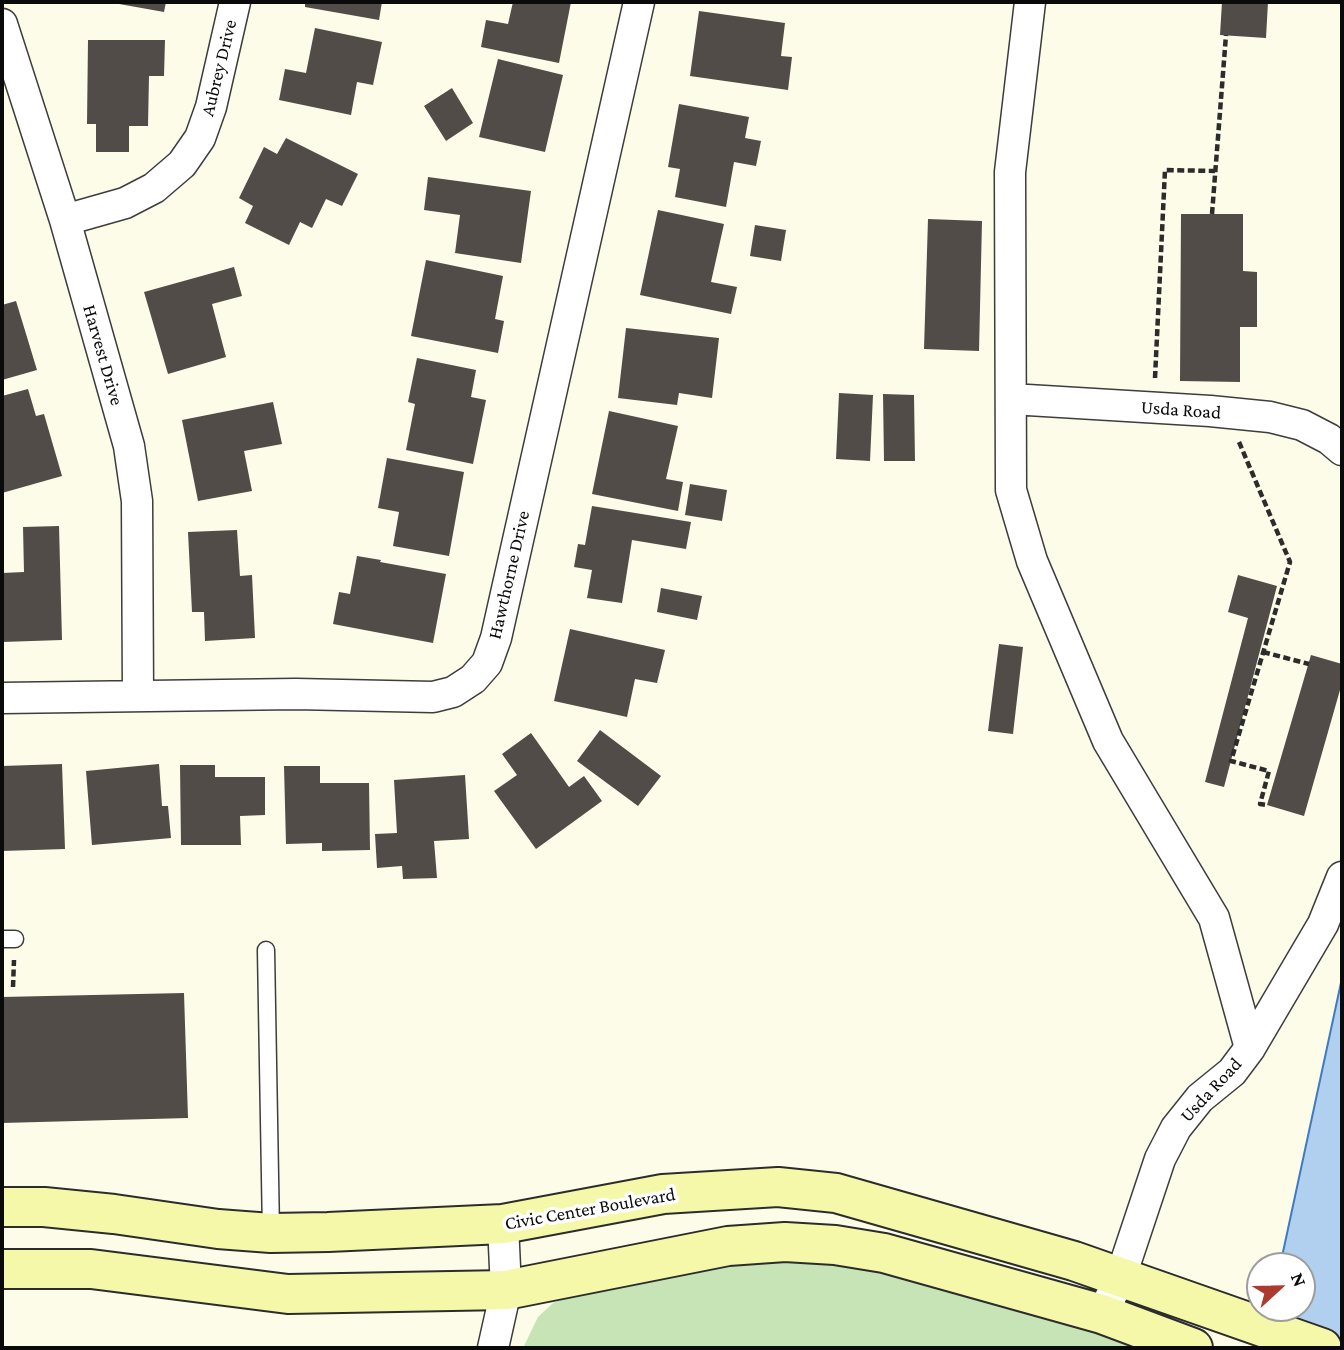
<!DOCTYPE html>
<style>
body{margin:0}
#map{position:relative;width:1344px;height:1350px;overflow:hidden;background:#fdfce8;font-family:"Crimson Pro",serif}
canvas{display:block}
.frame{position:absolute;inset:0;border:4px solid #0a0a0a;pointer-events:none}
.north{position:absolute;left:1246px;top:1252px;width:70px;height:70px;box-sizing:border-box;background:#fff;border:2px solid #9d9d9d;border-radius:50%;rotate:68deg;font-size:19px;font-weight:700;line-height:28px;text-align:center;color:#0a0a0a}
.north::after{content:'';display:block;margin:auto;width:24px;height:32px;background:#ad3a2f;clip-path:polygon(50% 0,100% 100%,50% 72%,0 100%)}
</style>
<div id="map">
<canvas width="1344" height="1350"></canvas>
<div class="frame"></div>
<div class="north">N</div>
</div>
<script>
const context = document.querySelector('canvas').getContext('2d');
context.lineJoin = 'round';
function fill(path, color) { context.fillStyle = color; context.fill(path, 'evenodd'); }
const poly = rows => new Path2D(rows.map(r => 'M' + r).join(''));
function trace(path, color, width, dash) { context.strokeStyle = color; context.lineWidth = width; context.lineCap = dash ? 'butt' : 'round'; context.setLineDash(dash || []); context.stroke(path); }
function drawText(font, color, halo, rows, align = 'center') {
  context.font = font + ' "Crimson Pro",serif'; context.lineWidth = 7; context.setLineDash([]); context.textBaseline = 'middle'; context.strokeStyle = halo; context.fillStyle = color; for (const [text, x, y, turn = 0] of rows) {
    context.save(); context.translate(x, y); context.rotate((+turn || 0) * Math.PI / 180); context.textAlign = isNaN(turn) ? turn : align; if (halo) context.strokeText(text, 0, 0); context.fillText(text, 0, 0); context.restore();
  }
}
const green = poly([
 [778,1262,835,1265,962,1286,1142,1348,523,1348,538,1317,553,1303,585,1291,703,1267]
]);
const water = poly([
 [1342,978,1342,1348,1261,1348,1271,1308,1302,1308,1302,1266,1280,1266,1342,978]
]);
const building = poly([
 [108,2,166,2,164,12],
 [305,2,382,2,379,20,305,7],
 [513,2,571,2,559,63,481,47,486,20,508,24],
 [1222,2,1268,2,1266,38,1220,35],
 [699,11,785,23,781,56,792,57,788,90,690,76],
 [315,28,382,42,373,85,357,82,351,115,279,100,285,69,306,73],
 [88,40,165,40,164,76,149,76,148,126,129,126,129,152,96,152,96,124,87,124],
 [498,59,563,75,545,152,479,137],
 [452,88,473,123,446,141,424,106],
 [679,104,749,117,745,138,761,141,756,166,734,162,726,207,675,197,680,169,668,167],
 [286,138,358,174,342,206,326,199,312,228,300,222,289,245,245,223,253,206,239,198,264,147,277,154],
 [428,177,531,191,521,263,455,253,460,215,424,210],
 [658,210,724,224,711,282,737,287,731,314,640,295],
 [1181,214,1243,214,1243,271,1257,272,1257,327,1240,327,1240,382,1180,381],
 [928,219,982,221,979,351,924,349],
 [755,225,786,230,781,261,750,256],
 [426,260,503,276,495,319,504,321,498,353,411,336],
 [234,267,242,296,212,304,226,357,168,374,144,292],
 [16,301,37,370,2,380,2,305],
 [626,328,719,338,712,398,679,393,677,405,618,398],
 [417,358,476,370,471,397,486,400,473,464,406,450,415,404,408,402],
 [28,389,36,416,44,414,62,476,2,493,2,396],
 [839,393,873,395,870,461,836,459],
 [883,394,914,395,915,461,884,461],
 [273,402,282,444,244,451,252,491,198,501,182,420],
 [609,411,678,426,666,479,683,482,678,511,592,494],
 [387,458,464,472,449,556,393,546,399,512,378,508],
 [690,484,727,490,722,521,685,515],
 [592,506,691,522,686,549,632,540,622,603,587,598,592,570,574,567,578,544,585,545],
 [59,526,62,640,2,642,2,573,24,572,23,527],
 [237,530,240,576,252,575,255,638,205,641,204,612,192,612,188,532],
 [357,556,381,560,380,562,446,574,433,643,333,624,339,592,350,594],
 [1238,575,1277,586,1224,787,1205,782,1248,618,1228,612],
 [661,588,702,596,697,620,657,612],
 [570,629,665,650,657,683,635,679,627,717,554,701],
 [999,644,1023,647,1013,734,988,731],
 [1311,655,1342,664,1342,683,1304,816,1267,805],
 [600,730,661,776,638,806,577,761],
 [531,733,569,787,584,776,602,801,536,849,494,791,517,775,502,754],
 [62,764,65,849,2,851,2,766],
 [159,764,162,806,168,806,171,838,92,845,86,771],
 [180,765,215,765,215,777,265,777,265,815,240,816,241,845,181,845],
 [284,766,320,766,320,783,369,783,370,850,322,851,322,843,286,844],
 [465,775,469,839,434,841,437,878,403,879,402,866,377,868,375,834,397,833,394,780],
 [184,993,188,1118,2,1123,2,997]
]);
const path = poly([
 [1212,214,1226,35],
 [1155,378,1165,170,1215,171],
 [1239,442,1290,562,1231,761,1269,771,1260,804,1267,805],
 [1263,652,1309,664],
 [13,987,14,960]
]);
const lane = poly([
 [2,939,15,939],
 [266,950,271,1233]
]);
const street = poly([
 [1030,2,1010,172,1011,490,1032,561,1108,741,1214,918,1250,1048],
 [2,24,65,220,129,446,137,501,138,696],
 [65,220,125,203,154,188,182,164,200,138,211,107,235,2],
 [1011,399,1210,411,1270,417,1302,425,1329,439,1342,450],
 [2,698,296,694,433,697,453,692,473,679,487,663,496,638,639,2],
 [1102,1314,1121,1276,1160,1159,1176,1128,1200,1098,1232,1072,1250,1048,1323,924,1342,877],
 [493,1348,506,1290,503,1224]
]);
const secondary = poly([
 [2,1207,44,1207,114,1214,218,1229,271,1233,328,1232,503,1224,663,1194,778,1187,836,1193,1074,1261,1322,1348],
 [2,1269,91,1269,288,1294,506,1290,728,1246,785,1242,835,1245,884,1253,1102,1314,1193,1348]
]);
const streetNames = [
 ["Aubrey Drive",219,68,-76],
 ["Harvest Drive",103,355,74],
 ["Usda Road",1181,410,4],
 ["Hawthorne Drive",509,575,-77],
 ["Usda Road",1211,1090,-47],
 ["Civic Center Boulevard",590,1209,-10]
];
fill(green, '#c7e4b6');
fill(water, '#b1d0f0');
trace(water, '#3f7bc1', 2);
fill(building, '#514c47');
trace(lane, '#3d3d3d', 19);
trace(street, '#3d3d3d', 33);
trace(secondary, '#2c2c2c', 42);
trace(path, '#2c2c2c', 4.5, [7, 3.5]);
trace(lane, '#fff', 16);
trace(street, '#fff', 30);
trace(secondary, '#f6f8a9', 38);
drawText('19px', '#0a0a0a', '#fff', streetNames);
</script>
